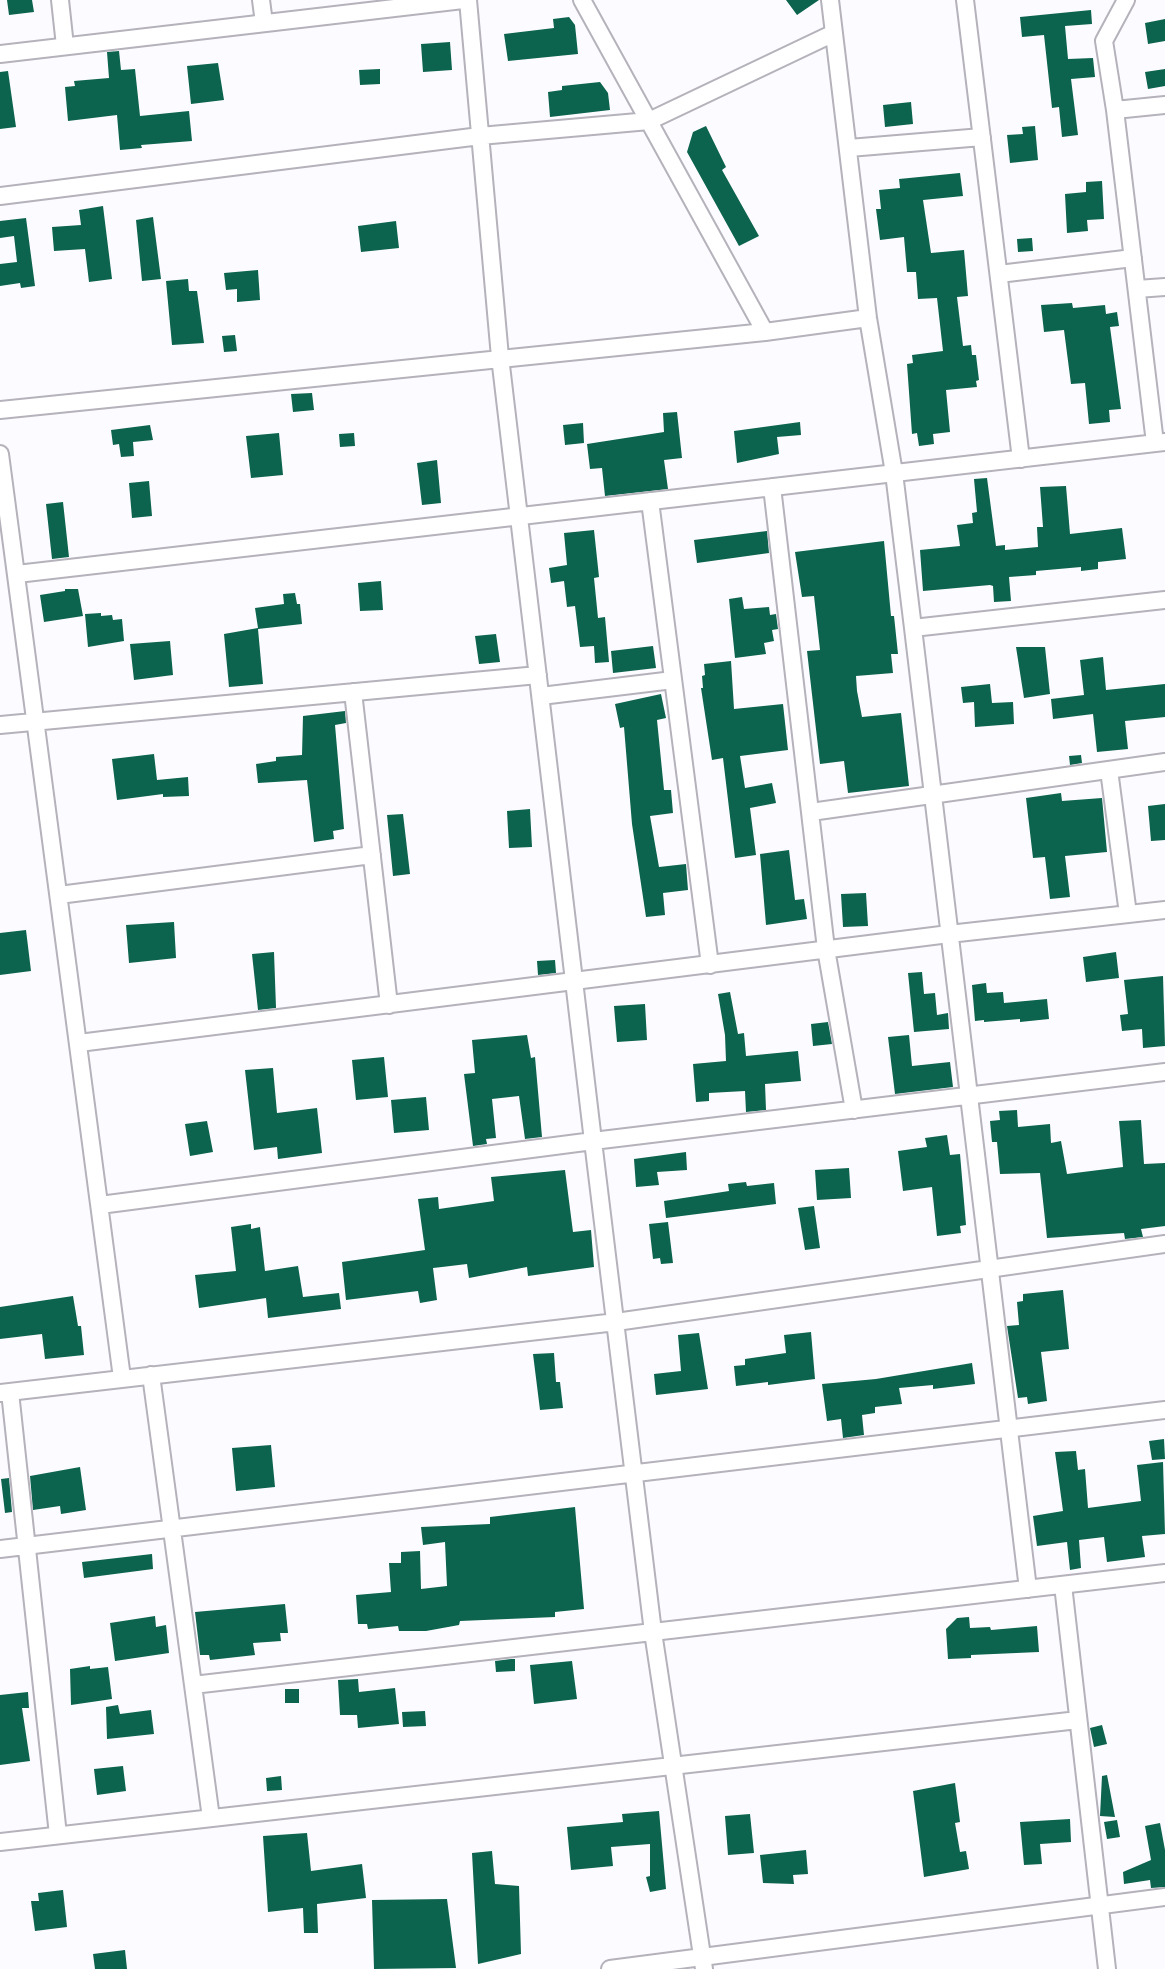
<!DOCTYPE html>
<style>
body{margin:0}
canvas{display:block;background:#fcfbff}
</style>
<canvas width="1165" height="1969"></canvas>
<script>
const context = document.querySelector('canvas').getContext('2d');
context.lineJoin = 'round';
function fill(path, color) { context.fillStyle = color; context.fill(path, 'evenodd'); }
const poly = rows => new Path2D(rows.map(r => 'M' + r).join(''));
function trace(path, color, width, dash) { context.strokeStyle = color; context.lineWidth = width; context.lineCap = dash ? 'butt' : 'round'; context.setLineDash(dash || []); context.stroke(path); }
const building = poly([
 [7,0,32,0,34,12,9,15],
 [786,0,819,0,797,15],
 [1091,10,1092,24,1065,26,1068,59,1093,58,1095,77,1071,79,1078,135,1062,137,1059,107,1052,108,1044,35,1022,37,1020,17],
 [569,17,575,25,578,54,508,61,504,34,554,28,553,19],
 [1165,19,1165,41,1148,44,1145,23],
 [450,42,452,70,423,72,421,44],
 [119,51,121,70,135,69,140,116,189,111,192,141,141,145,142,148,120,150,117,115,68,121,65,87,75,86,74,81,109,78,107,52],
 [218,63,224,100,191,104,187,66],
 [380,69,380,84,360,85,359,70],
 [1165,69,1165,86,1148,89,1145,72],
 [8,71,16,127,0,129,0,72],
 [600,82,608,93,610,110,550,117,548,92,562,90,562,86],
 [911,102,913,124,885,127,883,105],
 [706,126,726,167,722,170,759,236,739,246,687,152,693,132],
 [1035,126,1038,160,1010,163,1007,135,1023,134,1022,127],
 [960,173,963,196,923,200,931,253,964,250,968,296,957,297,963,346,971,345,972,355,976,355,979,380,976,381,977,387,946,390,950,432,933,434,934,444,919,446,917,433,912,434,907,364,913,363,912,355,943,351,937,298,918,299,916,272,907,272,904,237,880,240,876,209,881,209,879,190,900,188,899,179],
 [1102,181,1104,219,1087,220,1088,231,1067,233,1065,194,1086,192,1086,182],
 [103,206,112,279,89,282,85,249,54,251,52,227,81,225,79,210],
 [153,217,161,279,142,281,136,220],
 [26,218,35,286,21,288,20,283,0,286,0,264,17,262,14,236,0,238,0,221],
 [396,221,399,248,361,252,358,226],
 [1032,238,1033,251,1018,252,1017,239],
 [258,270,260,300,237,302,237,289,226,290,224,273],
 [188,279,189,291,197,291,204,343,172,345,166,281],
 [1072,303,1073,308,1105,305,1106,314,1117,312,1119,326,1110,327,1121,409,1109,410,1110,422,1089,424,1085,383,1071,384,1064,330,1044,332,1041,305],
 [235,335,237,351,224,352,222,336],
 [312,393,314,410,293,412,291,394],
 [677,412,682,458,664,460,668,489,605,496,602,468,590,469,587,444,664,432,663,413],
 [800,422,801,435,777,437,779,454,737,463,734,431],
 [583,423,584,443,565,445,563,425],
 [150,425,153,440,133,442,134,456,121,457,119,444,113,445,111,430],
 [279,433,283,475,251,478,246,436],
 [354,433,355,446,340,447,339,434],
 [437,460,441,503,422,505,417,463],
 [987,478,996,546,1005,545,1005,550,1038,547,1037,527,1043,527,1040,487,1066,486,1070,534,1122,528,1126,559,1098,562,1098,569,1081,571,1081,567,1036,571,1036,575,1009,577,1011,601,994,602,993,586,990,585,923,591,920,550,960,546,957,525,973,523,972,513,977,512,974,479],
 [149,481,152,516,132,518,129,483],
 [63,502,69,557,52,559,46,504],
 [594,530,599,577,594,578,598,618,605,617,609,662,595,663,594,646,580,647,575,606,567,607,564,581,551,583,549,568,567,565,564,533],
 [767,531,769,553,697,563,694,540],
 [884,541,891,616,894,616,898,654,891,654,893,673,856,676,857,691,862,717,901,713,909,786,848,793,844,761,820,764,807,651,820,650,814,596,802,597,795,552],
 [381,581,383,610,360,611,358,583],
 [65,589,78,589,83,616,44,622,40,595,65,591],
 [295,593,297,604,300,604,302,624,258,629,263,684,229,687,224,634,258,628,255,608,284,604,283,594],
 [742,597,744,609,769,607,770,615,776,614,778,629,772,630,774,641,764,643,766,654,735,658,729,599],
 [101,613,101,616,112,615,113,620,122,619,124,641,88,647,85,614],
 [496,634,500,662,479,664,475,636],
 [170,641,173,675,134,680,130,644],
 [653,646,656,668,613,673,611,651],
 [1016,647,1045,647,1050,694,1024,698],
 [1103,657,1106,690,1165,684,1165,717,1125,721,1128,749,1097,752,1093,714,1053,719,1051,699,1084,695,1080,660],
 [731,661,734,709,783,704,788,750,740,756,745,788,772,783,776,803,750,808,756,855,735,858,723,758,712,760,701,688,703,688,702,676,705,675,704,664],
 [990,684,992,703,1013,702,1014,724,975,727,974,702,963,703,961,687],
 [661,694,666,718,657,720,664,790,671,790,673,813,650,816,659,867,686,864,688,890,663,893,665,915,646,917,632,824,624,727,620,728,615,704],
 [345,711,346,723,335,725,344,829,333,831,334,839,314,842,307,780,258,783,256,764,276,761,276,757,302,755,303,716],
 [154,754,157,780,188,777,189,796,163,797,163,794,117,800,112,759],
 [1081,755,1082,763,1070,765,1069,756],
 [1061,793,1062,801,1102,798,1107,852,1065,856,1070,897,1050,899,1045,857,1033,858,1026,798],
 [1165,804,1165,840,1151,841,1148,806],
 [530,809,532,847,509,848,507,811],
 [403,814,410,874,393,876,387,815],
 [789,850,795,900,804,899,807,919,766,925,760,854],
 [866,893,868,926,843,927,841,894],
 [174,922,176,958,129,963,126,925],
 [26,930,31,971,0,975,0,933],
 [274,952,276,1008,258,1010,252,954],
 [1116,952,1119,978,1086,982,1083,957],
 [555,960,556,973,538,975,537,961],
 [922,972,924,994,935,993,937,1015,948,1013,949,1029,914,1032,908,973],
 [1163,976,1165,1046,1143,1048,1142,1029,1122,1031,1120,1015,1128,1014,1124,980],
 [986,983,987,993,1003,992,1004,1003,1047,999,1049,1019,1020,1022,1020,1019,984,1022,984,1020,975,1021,972,985],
 [730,992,738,1034,744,1033,746,1056,798,1051,801,1081,765,1084,766,1110,746,1112,745,1091,709,1093,709,1101,696,1102,693,1064,726,1061,725,1035,718,994],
 [645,1004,647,1040,617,1042,614,1006],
 [828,1022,832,1044,813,1046,811,1024],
 [527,1035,531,1058,535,1057,542,1137,525,1139,519,1096,492,1099,496,1138,486,1139,487,1144,473,1146,464,1074,475,1073,472,1040],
 [909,1035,912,1066,950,1062,953,1087,895,1094,888,1037],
 [384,1057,388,1097,356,1100,352,1060],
 [273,1068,277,1113,317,1108,322,1153,278,1159,277,1147,254,1150,245,1070],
 [426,1097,429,1130,394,1133,391,1100],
 [1017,1110,1018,1127,1050,1124,1051,1143,1061,1141,1067,1174,1123,1167,1119,1121,1141,1120,1144,1164,1165,1163,1165,1226,1141,1229,1143,1237,1125,1239,1124,1233,1047,1238,1040,1173,1000,1174,997,1142,992,1142,990,1121,1000,1120,999,1111],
 [207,1121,213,1152,190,1156,185,1124],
 [947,1135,950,1155,960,1154,966,1225,960,1226,961,1233,937,1236,932,1187,903,1191,898,1151,927,1147,925,1138],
 [686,1152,687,1170,657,1172,659,1185,636,1187,634,1159],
 [849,1168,851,1198,817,1200,815,1170],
 [565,1170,573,1232,591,1230,594,1267,528,1276,527,1267,469,1278,467,1264,442,1267,433,1268,437,1300,420,1303,418,1291,346,1300,342,1262,425,1250,418,1199,438,1197,439,1209,494,1201,491,1177],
 [746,1182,747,1186,774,1183,776,1204,666,1218,664,1201,729,1191,728,1184],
 [814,1206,820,1248,805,1250,798,1208],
 [668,1222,673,1263,661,1264,660,1258,653,1259,649,1224],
 [251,1224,251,1229,260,1227,265,1271,298,1266,303,1297,339,1293,341,1309,268,1318,266,1298,199,1308,195,1275,236,1271,231,1227],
 [1063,1290,1069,1349,1041,1352,1047,1401,1028,1404,1027,1397,1018,1398,1007,1326,1019,1325,1017,1302,1023,1301,1023,1294],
 [73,1296,78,1326,81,1326,84,1355,45,1359,42,1334,0,1339,0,1307],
 [811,1332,815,1379,768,1385,768,1382,736,1386,734,1366,745,1365,745,1359,786,1353,784,1335],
 [699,1333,708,1389,656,1395,654,1374,681,1371,678,1335],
 [554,1353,556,1382,560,1382,563,1408,540,1410,533,1354],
 [972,1363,975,1384,933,1389,933,1385,899,1388,902,1404,875,1407,875,1413,862,1415,864,1435,843,1438,841,1419,827,1421,822,1384,876,1379],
 [1164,1439,1165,1459,1152,1460,1149,1441],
 [271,1445,275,1487,236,1491,232,1448],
 [1076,1451,1078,1470,1085,1469,1088,1508,1141,1501,1137,1465,1163,1462,1165,1534,1142,1536,1145,1557,1107,1562,1104,1537,1079,1540,1081,1568,1070,1570,1067,1542,1037,1546,1033,1516,1063,1511,1055,1452],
 [80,1467,86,1510,61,1514,60,1506,33,1510,30,1476],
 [9,1478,12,1512,5,1513,1,1479],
 [575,1507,584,1609,555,1612,555,1617,460,1621,459,1625,426,1631,399,1631,398,1626,368,1629,367,1624,358,1624,356,1595,391,1592,389,1563,401,1563,401,1552,420,1551,421,1589,447,1586,445,1542,423,1545,421,1527,490,1524,490,1517],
 [152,1554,153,1569,84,1578,82,1562],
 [285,1604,288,1633,280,1633,281,1641,253,1643,255,1655,210,1660,209,1655,200,1655,195,1612],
 [155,1616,156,1627,166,1625,169,1653,115,1661,110,1623],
 [969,1617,970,1628,990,1627,991,1630,1037,1626,1039,1652,971,1655,971,1658,948,1659,946,1629,957,1618],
 [511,1659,515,1659,515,1671,496,1672,495,1661],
 [572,1661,577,1699,534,1704,530,1665],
 [90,1666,90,1669,108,1667,112,1699,71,1705,70,1669],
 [358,1679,359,1692,395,1688,399,1724,358,1728,357,1715,340,1715,338,1680],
 [285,1689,299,1689,299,1703,285,1703],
 [28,1692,29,1708,22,1708,30,1761,0,1765,0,1695],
 [118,1705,120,1714,151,1710,154,1734,107,1739,106,1707],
 [425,1711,426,1726,403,1727,402,1712],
 [1102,1725,1107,1744,1094,1747,1090,1728],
 [123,1766,126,1791,97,1795,94,1769],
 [1107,1775,1115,1817,1100,1816,1102,1776],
 [281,1776,282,1790,267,1791,266,1778],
 [955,1783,960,1822,955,1823,960,1852,966,1851,969,1869,924,1877,913,1791],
 [659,1811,666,1889,650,1892,646,1877,650,1876,650,1844,611,1847,613,1866,571,1870,567,1827,623,1822,622,1814],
 [750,1814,754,1853,728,1855,725,1816],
 [1070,1819,1071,1842,1040,1844,1042,1864,1024,1865,1020,1822],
 [1117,1820,1120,1837,1107,1839,1104,1822],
 [1160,1823,1165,1850,1165,1887,1151,1888,1150,1880,1124,1884,1123,1872,1151,1860,1145,1826],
 [307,1833,311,1871,362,1864,366,1898,317,1904,318,1933,304,1933,303,1908,268,1912,263,1836],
 [806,1850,808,1874,793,1875,794,1884,763,1883,760,1855],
 [492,1851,495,1884,519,1886,521,1954,478,1964,472,1853],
 [63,1890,67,1927,35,1931,31,1901,39,1901,38,1893],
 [447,1899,456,1968,374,1969,372,1900],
 [125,1950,127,1969,95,1969,93,1954]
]);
const minor = poly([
 [60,0,65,46],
 [261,0,264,23],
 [468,0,500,357,593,1141,1165,1072],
 [582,0,765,332],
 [830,0,868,318,894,473,913,628,1028,1589],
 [965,0,1021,459],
 [1126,0,1104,41,1115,110,1155,443],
 [0,54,463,0],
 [1115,110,1165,105],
 [849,148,982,137],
 [0,196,480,136,649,121,834,33],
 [999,274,1133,258],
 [1137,289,1165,287],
 [0,410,765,332,868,318],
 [0,454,122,1378],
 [772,487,826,949,854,1110],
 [650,501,710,965],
 [17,574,1165,442],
 [913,628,1165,600],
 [353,692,389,1005],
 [541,696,673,680],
 [0,725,538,675],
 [1109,770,1128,914],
 [811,812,1165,762],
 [59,895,372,855],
 [79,1043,949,934,1165,910],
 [100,1205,593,1141,653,1632,704,1969],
 [151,1375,211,1818],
 [10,1392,58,1835],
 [0,1393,616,1322,1165,1244],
 [0,1549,1165,1410],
 [1063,1585,1107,1969],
 [193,1685,1165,1573],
 [0,1842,1078,1720],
 [610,1969,1165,1897]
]);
fill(building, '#0c644e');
trace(minor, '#b5b2bb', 20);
trace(minor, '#fff', 16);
</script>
